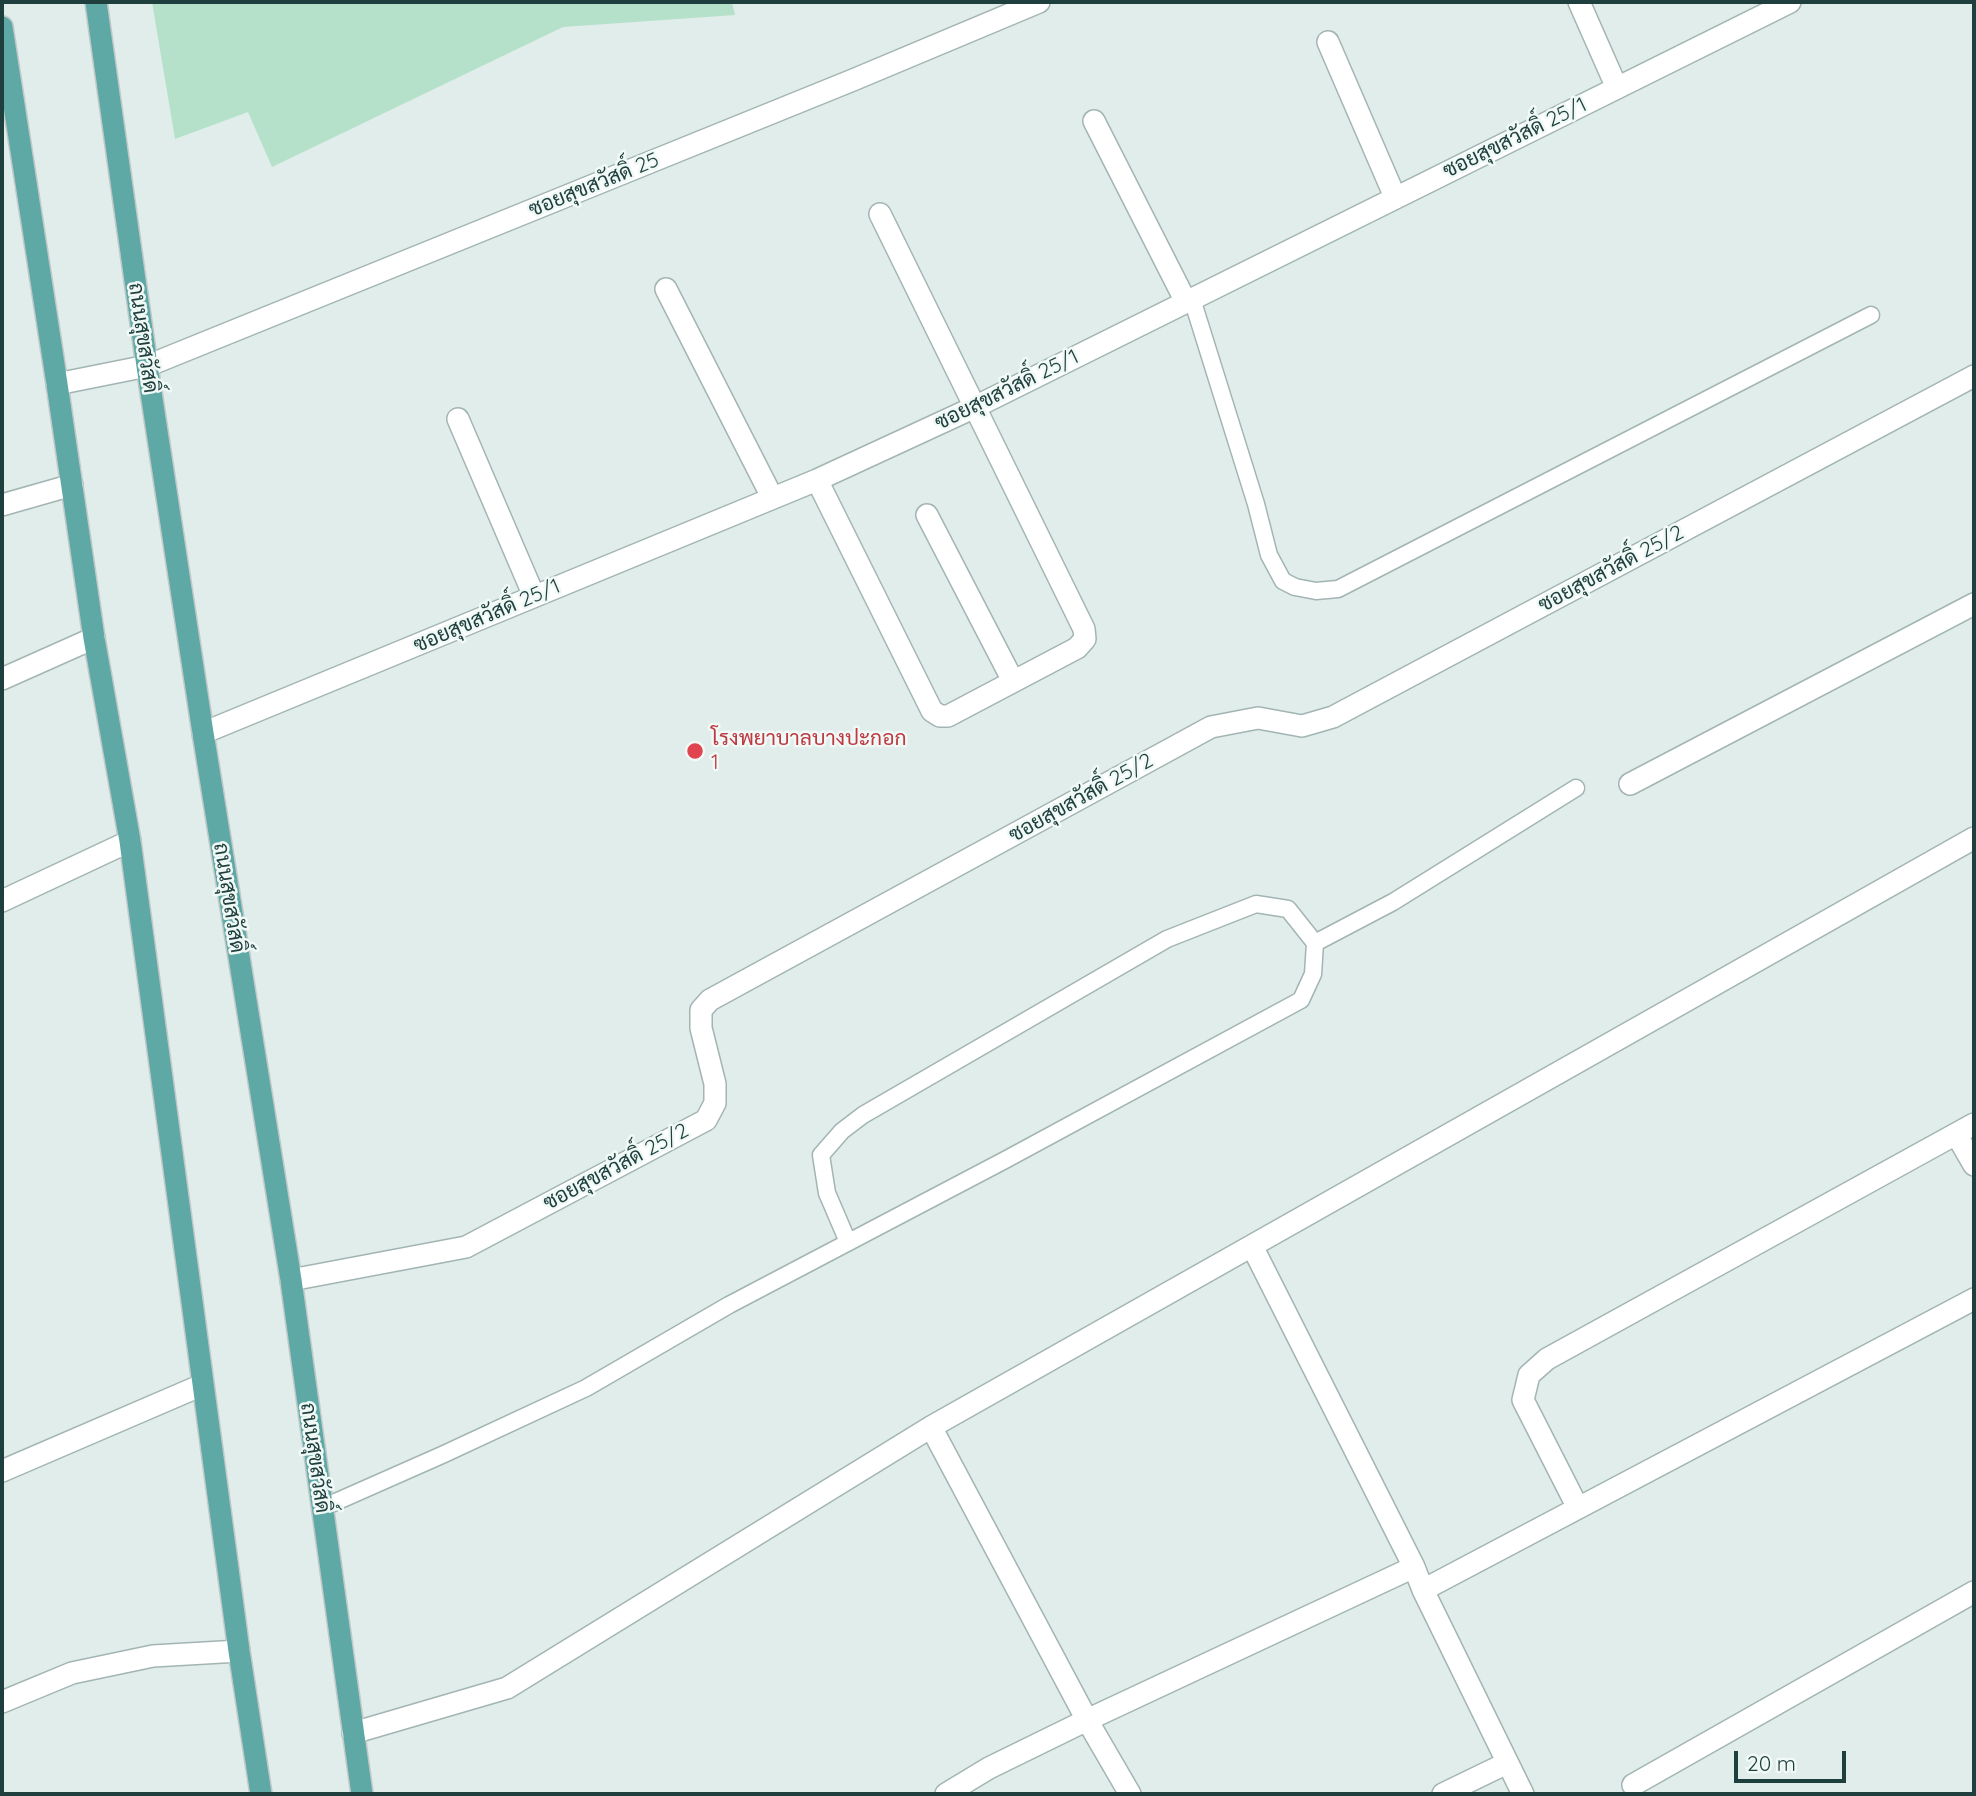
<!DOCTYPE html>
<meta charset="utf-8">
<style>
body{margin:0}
#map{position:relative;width:1976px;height:1796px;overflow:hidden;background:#e0edea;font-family:Quicksand,sans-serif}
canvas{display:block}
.frame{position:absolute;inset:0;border:4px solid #1e3f3d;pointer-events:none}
.scale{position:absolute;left:1734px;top:1751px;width:112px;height:32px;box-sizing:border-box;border:4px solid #1e3f3d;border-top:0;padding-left:9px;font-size:21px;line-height:24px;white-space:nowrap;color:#1e3f3d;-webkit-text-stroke:5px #f0f9f6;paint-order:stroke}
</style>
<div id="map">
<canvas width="1976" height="1796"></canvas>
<div class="frame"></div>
<div class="scale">20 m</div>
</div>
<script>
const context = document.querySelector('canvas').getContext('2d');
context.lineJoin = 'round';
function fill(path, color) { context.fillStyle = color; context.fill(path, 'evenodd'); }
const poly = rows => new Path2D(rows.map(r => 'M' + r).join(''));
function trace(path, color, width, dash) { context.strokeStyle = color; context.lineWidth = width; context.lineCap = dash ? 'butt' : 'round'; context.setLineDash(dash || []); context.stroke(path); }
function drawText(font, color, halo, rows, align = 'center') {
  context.font = font + ' Quicksand,Sarabun,sans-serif'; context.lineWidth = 5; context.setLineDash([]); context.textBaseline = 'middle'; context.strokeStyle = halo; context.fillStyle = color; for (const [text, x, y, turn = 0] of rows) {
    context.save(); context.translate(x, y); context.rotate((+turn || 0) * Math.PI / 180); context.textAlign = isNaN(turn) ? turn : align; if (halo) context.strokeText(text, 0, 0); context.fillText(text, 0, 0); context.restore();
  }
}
const green = poly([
 [152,2,732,2,735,15,563,27,272,167,248,112,175,139]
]);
const service = poly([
 [1192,299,1256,504,1269,555,1283,581,1295,587,1316,591,1338,589,1871,315],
 [848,1242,827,1193,821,1155,842,1131,863,1115,1167,939,1256,904,1288,909,1315,943],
 [322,1508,442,1455,586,1388,729,1305,1005,1160,1301,1000,1313,974,1315,943,1393,902,1576,788]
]);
const minor = poly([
 [1579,2,1617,88],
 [1328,42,1395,197],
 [1094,121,1186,302],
 [666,289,772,497],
 [57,384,147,366,853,80,1039,2],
 [458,419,534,596],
 [817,480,932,711,940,716,948,716,1077,648,1085,639,1084,629,880,214],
 [2,505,72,485],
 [927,515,1013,681],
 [2,679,94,638],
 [203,733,817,480,975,407,1790,2],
 [1630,784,1974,604],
 [2,901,130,841],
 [1956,1134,1974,1165],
 [1252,1246,1414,1567,1423,1590,1523,1794],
 [291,1280,466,1247,706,1120,715,1103,715,1084,701,1028,701,1010,710,1000,1211,727,1258,718,1302,726,1333,717,1974,376],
 [931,1427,1087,1720,1130,1794],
 [2,1471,202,1385],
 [1578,1508,1523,1400,1529,1375,1547,1359,1974,1124],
 [1423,1590,1974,1299],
 [2,1702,72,1673,153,1656,239,1651],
 [353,1733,507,1688,931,1427,1974,838],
 [1633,1785,1974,1592],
 [946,1794,989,1768,1087,1720,1414,1567],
 [1443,1794,1507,1763]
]);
const primary = poly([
 [96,2,147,366,203,733,291,1280,362,1794],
 [2,27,57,384,94,638,130,841,239,1651,261,1794]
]);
const markers = [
 [695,751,9,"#e0444e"]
];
const streetNames = [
 ["ซอยสุขสวัสดิ์ 25/1",1515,138,-26],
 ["ซอยสุขสวัสดิ์ 25",594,185,-22],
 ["ถนนสุขสวัสดิ์",143,338,82],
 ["ซอยสุขสวัสดิ์ 25/1",1007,390,-26],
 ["ซอยสุขสวัสดิ์ 25/2",1611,569,-28],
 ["ซอยสุขสวัสดิ์ 25/1",487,616,-23],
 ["ซอยสุขสวัสดิ์ 25/2",1081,798,-29],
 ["ถนนสุขสวัสดิ์",229,898,81],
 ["ซอยสุขสวัสดิ์ 25/2",616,1167,-28],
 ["ถนนสุขสวัสดิ์",315,1458,82]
];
const healthNames = [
 ["โรงพยาบาลบางปะกอก",711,739],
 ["1",711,763]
];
fill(green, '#b5e1cb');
trace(service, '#a2b5b3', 19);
trace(minor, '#a2b5b3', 24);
trace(primary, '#c0c9c9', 24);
trace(service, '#fff', 16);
trace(minor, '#fff', 21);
trace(primary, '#5ea8a5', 21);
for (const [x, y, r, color] of markers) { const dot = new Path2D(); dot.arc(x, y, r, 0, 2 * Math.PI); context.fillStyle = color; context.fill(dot); trace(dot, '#f0f9f6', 2.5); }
drawText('21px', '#1e3f3d', '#f0f9f6', streetNames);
drawText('21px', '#be3a42', '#f0f9f6', healthNames, 'left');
</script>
